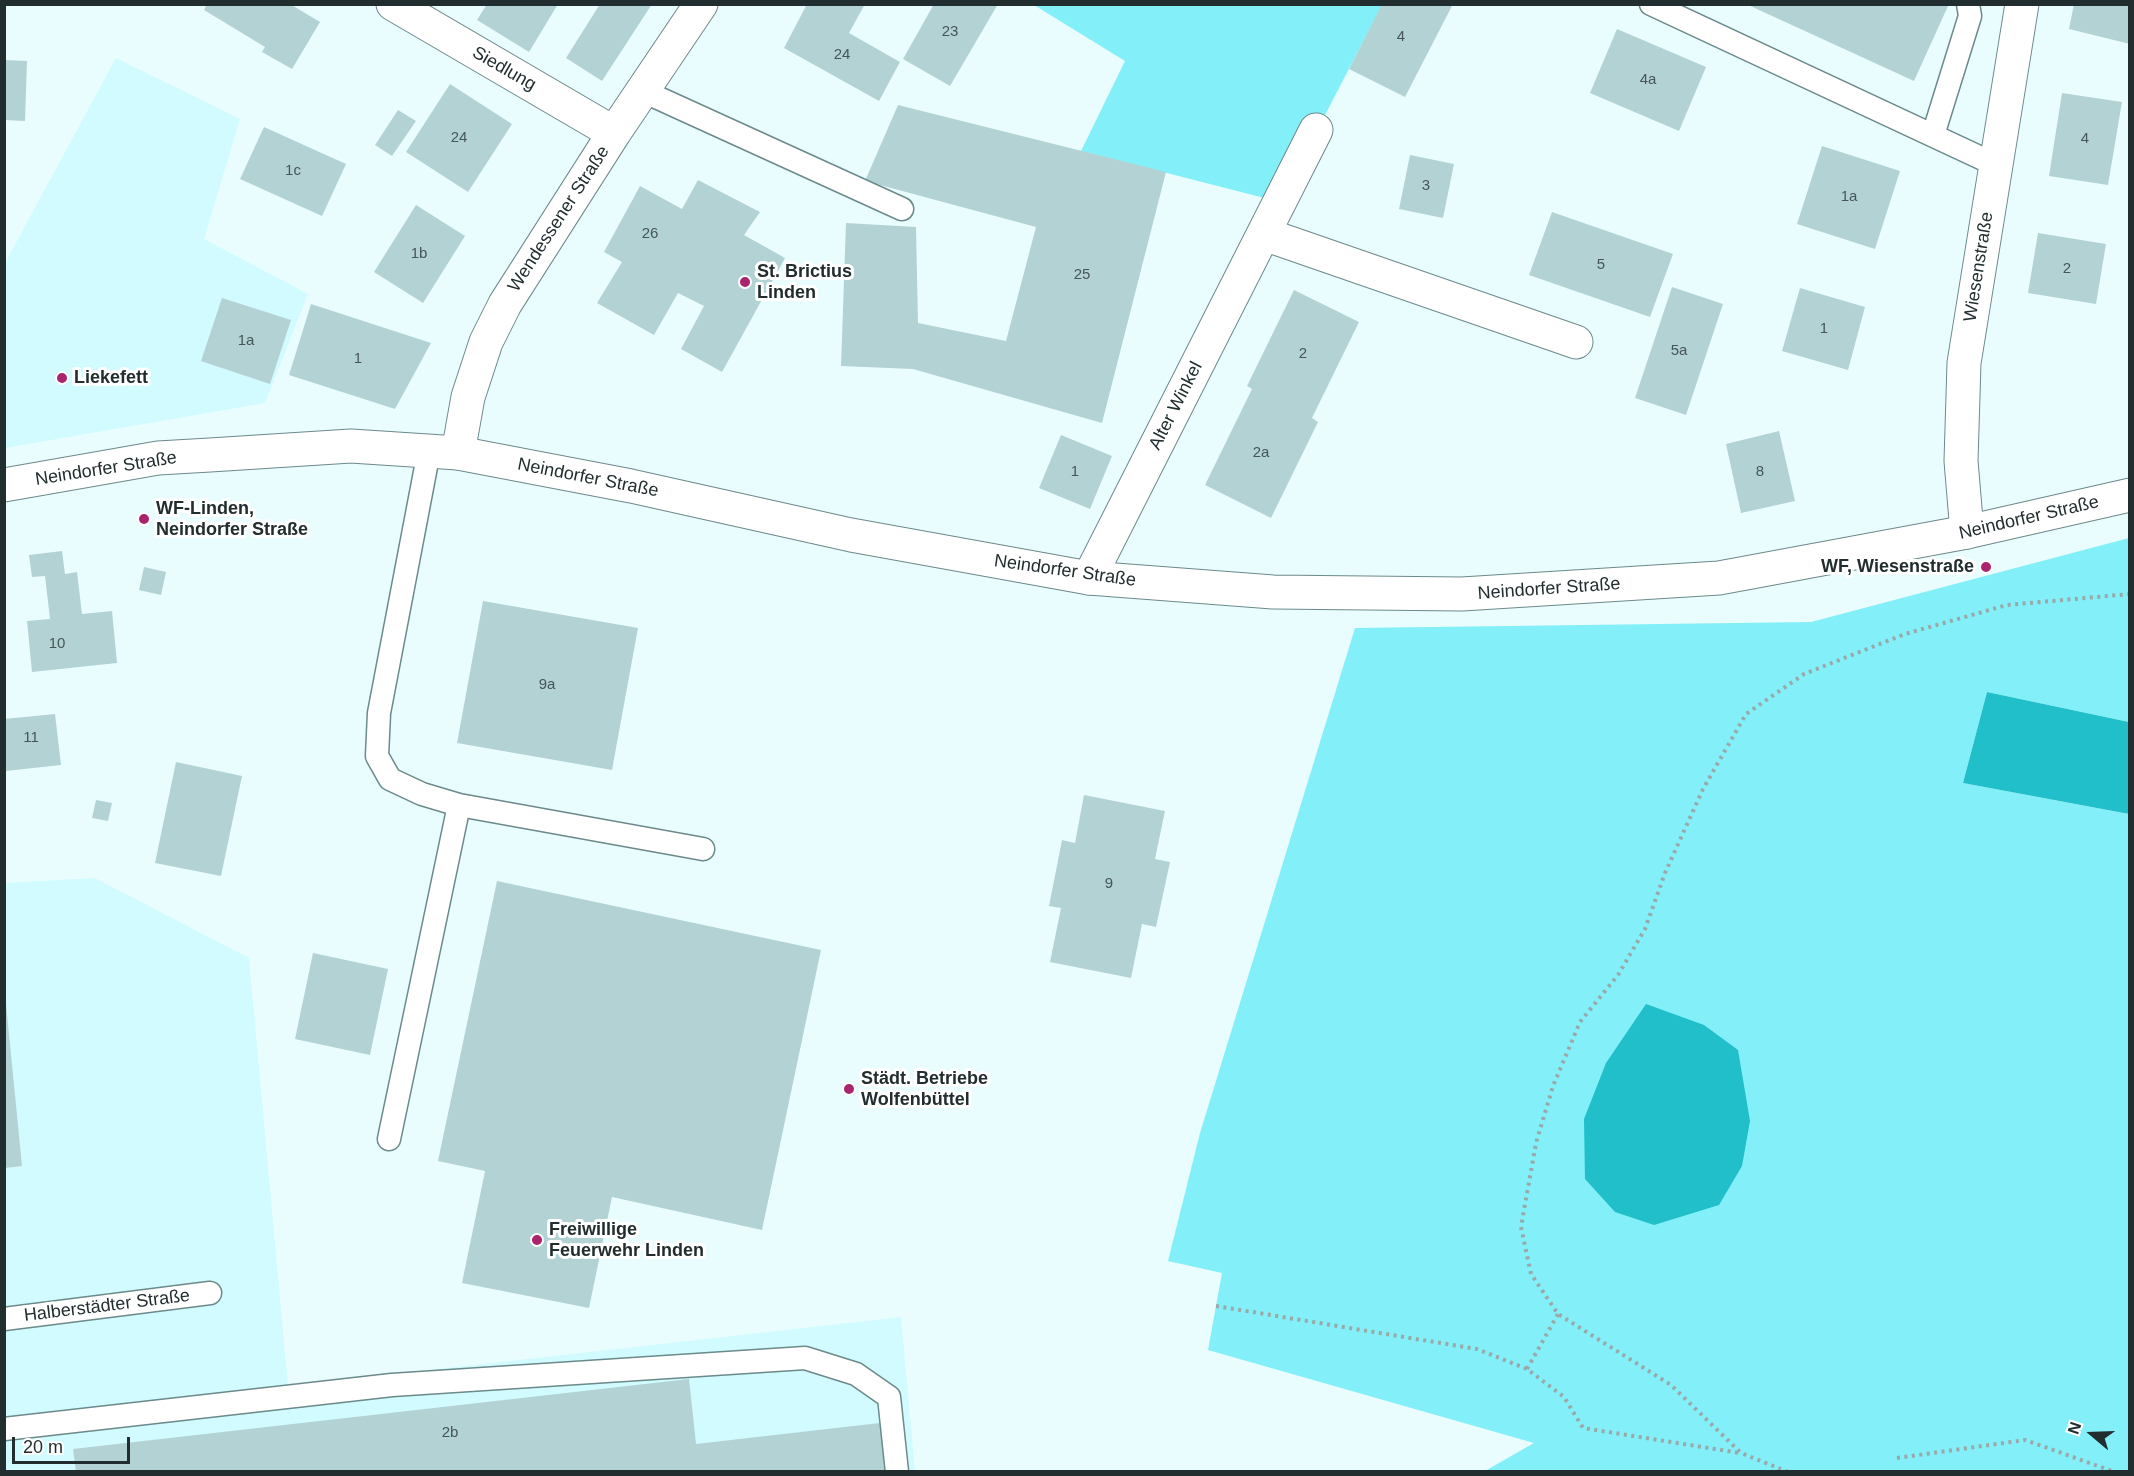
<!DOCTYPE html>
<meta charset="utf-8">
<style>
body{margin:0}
#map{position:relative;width:2134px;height:1476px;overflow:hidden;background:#eafdfe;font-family:Arial,sans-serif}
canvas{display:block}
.frame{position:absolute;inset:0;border:6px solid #212d2e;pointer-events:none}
.north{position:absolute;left:2062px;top:1404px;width:60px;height:60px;-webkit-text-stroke:4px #fff;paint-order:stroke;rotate:289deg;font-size:16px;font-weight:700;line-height:24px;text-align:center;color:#212d2e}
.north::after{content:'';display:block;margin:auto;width:21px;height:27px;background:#212d2e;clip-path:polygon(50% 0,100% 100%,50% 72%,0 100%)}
.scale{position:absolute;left:12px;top:1437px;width:118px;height:27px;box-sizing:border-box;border:3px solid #212d2e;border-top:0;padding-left:8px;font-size:18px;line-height:21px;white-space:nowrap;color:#212d2e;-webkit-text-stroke:4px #fff;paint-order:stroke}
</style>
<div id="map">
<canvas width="2134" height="1476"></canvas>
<div class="frame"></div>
<div class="north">N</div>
<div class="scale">20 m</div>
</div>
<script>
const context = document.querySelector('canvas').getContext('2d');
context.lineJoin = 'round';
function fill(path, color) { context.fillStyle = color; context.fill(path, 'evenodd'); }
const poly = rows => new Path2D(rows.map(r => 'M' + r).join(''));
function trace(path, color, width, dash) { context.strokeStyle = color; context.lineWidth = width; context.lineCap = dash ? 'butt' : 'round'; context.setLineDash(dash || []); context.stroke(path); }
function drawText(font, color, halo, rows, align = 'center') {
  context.font = font + ' Arial,sans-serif'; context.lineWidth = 6; context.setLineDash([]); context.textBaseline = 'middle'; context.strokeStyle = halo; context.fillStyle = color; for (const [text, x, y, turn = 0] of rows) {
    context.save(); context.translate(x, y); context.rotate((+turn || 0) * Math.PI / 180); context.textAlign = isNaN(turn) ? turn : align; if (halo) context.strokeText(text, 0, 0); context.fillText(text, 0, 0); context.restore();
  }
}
const built = poly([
 [116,58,240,119,204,239,308,294,265,403,5,448,5,263],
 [95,878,249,958,288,1386,901,1317,915,1471,5,1472,5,883]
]);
const green = poly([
 [1034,5,1382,5,1280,202,1081,151,1125,61],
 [2129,538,2129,722,1987,692,1963,783,2129,814,2129,1471,1485,1471,1534,1443,1208,1350,1222,1273,1168,1261,1200,1133,1355,628,1811,622]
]);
const water = poly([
 [1987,692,2129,722,2129,814,1963,783],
 [1646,1004,1704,1025,1738,1050,1750,1121,1742,1166,1719,1205,1654,1225,1615,1212,1585,1179,1584,1119,1606,1063]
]);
const building = poly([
 [207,4,290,4,320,22,292,69,262,52,265,47,204,10],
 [487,4,558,4,529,52,477,20],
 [600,4,652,4,602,81,566,58],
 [807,4,865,4,849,33,900,62,879,101,784,48],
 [934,4,998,4,950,86,903,59],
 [1382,4,1453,4,1405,97,1349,69],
 [1746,4,1944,4,1948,6,1914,81],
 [2074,4,2130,4,2130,44,2069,29],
 [1617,29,1706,67,1679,131,1590,93],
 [4,60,27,61,25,121,4,120],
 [450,84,512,124,468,192,406,152],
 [2062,93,2122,102,2108,185,2049,176],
 [898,105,1166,172,1102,423,913,369,841,366,846,223,916,227,918,323,1006,341,1036,227,865,181],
 [398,110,416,121,392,156,375,145],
 [264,127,346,164,322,216,240,179],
 [1822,146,1900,171,1875,249,1797,224],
 [1410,155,1454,164,1443,218,1399,209],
 [698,180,760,212,744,235,785,258,722,372,681,349,704,306,678,293,654,335,597,303,622,262,604,252,640,186,682,209],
 [416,205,465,236,423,303,374,272],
 [1552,212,1673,254,1650,317,1529,275],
 [2038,233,2106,244,2096,304,2028,293],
 [1672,287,1723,304,1686,415,1635,398],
 [1800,288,1865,307,1848,370,1782,351],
 [1294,290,1359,322,1312,418,1318,422,1271,518,1205,485,1252,389,1247,386],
 [222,298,291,320,270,384,201,361],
 [311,304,431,343,395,409,289,375],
 [1779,431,1795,501,1741,513,1726,444],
 [1061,435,1112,456,1090,509,1039,488],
 [62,551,65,574,77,572,82,614,112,611,117,663,32,672,27,621,50,619,45,576,32,577,29,555],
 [144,567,166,572,161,595,139,590],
 [483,601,638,628,612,770,457,743],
 [55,714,61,765,6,771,4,719],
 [176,762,242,776,221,876,155,863],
 [1084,795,1165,811,1155,859,1170,862,1156,927,1142,924,1131,978,1050,962,1061,908,1049,906,1062,840,1075,843],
 [96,800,112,803,108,821,92,818],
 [497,881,821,950,762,1230,612,1197,589,1308,462,1283,485,1171,438,1161],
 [313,953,388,969,370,1055,295,1039],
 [5,1004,6,1004,22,1166,5,1168],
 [689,1379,696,1444,880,1423,885,1472,76,1472,73,1449]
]);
const path = poly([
 [1216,1306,1477,1349,1527,1369,1564,1397,1583,1428,1740,1453],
 [1527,1369,1558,1314],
 [1897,1458,2025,1440,2115,1472],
 [1788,1472,1741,1453,1671,1385,1558,1314,1531,1274,1521,1227,1536,1143,1553,1086,1580,1022,1618,975,1645,929,1665,873,1703,789,1746,714,1804,674,1905,634,2007,605,2130,594]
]);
const lane = poly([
 [1651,4,1996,165],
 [643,91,902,209],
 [1933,135,1970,16,1968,4],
 [429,451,379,713,377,756,390,779,422,794,459,805,703,849],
 [389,1139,459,805],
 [4,1319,210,1293],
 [4,1429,392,1385,805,1358,856,1374,889,1397,897,1472]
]);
const street = poly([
 [393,4,614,133],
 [1264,234,1576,342],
 [458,453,468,397,486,342,505,304,614,133,701,4],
 [1967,532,1961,461,1964,363,2022,4],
 [1089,578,1316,130]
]);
const secondary = poly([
 [4,485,158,458,210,455,351,446,458,453,631,486,851,535,1089,578,1273,592,1462,594,1719,578,1967,532,2130,495]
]);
const markers = [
 [745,282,6,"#a9246d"],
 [62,378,6,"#a9246d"],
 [144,519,6,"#a9246d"],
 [1986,567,6,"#a9246d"],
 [849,1089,6,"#a9246d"],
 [537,1240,6,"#a9246d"]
];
const numberNames = [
 ["23",950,32],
 ["4",1401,37],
 ["24",842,55],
 ["4a",1648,80],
 ["24",459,138],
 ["4",2085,139],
 ["1c",293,171],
 ["3",1426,186],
 ["1a",1849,197],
 ["26",650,234],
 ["1b",419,254],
 ["5",1601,265],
 ["2",2067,269],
 ["25",1082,275],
 ["1",1824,329],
 ["1a",246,341],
 ["5a",1679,351],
 ["2",1303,354],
 ["1",358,359],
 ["2a",1261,453],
 ["1",1075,472],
 ["8",1760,472],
 ["10",57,644],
 ["9a",547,685],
 ["11",31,738],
 ["9",1109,884],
 ["2b",450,1433]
];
const streetNames = [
 ["Siedlung",504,69,30],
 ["Wendessener Straße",559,219,-57],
 ["Wiesenstraße",1979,267,-81],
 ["Alter Winkel",1176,406,-63],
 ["Neindorfer Straße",106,469,-9],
 ["Neindorfer Straße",588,478,11],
 ["Neindorfer Straße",2029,518,-13],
 ["Neindorfer Straße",1065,571,8],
 ["Neindorfer Straße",1549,589,-4],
 ["Halberstädter Straße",107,1306,-7]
];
const poiNames = [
 ["St. Brictius",757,272],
 ["Linden",757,293],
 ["Liekefett",74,378],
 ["WF-Linden,",156,509],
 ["Neindorfer Straße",156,530],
 ["WF, Wiesenstraße",1974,567,"right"],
 ["Städt. Betriebe",861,1079],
 ["Wolfenbüttel",861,1100],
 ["Freiwillige",549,1230],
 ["Feuerwehr Linden",549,1251]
];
fill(built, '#d1fbfe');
fill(green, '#83eff8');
fill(water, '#20bfca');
fill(building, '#b3d2d4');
trace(lane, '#6c898b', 25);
trace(street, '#6c898b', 35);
trace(secondary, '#6c898b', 35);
trace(path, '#99a9aa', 4, [3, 4.5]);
trace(lane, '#fff', 22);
trace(street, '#fff', 33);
trace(secondary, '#fff', 33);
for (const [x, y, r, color] of markers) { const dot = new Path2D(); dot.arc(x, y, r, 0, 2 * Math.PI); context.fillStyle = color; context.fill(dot); trace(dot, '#fff', 2); }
drawText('15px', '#465658', null, numberNames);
drawText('18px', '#212d2e', '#fff', streetNames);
drawText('bold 18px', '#212d2e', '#fff', poiNames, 'left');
</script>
